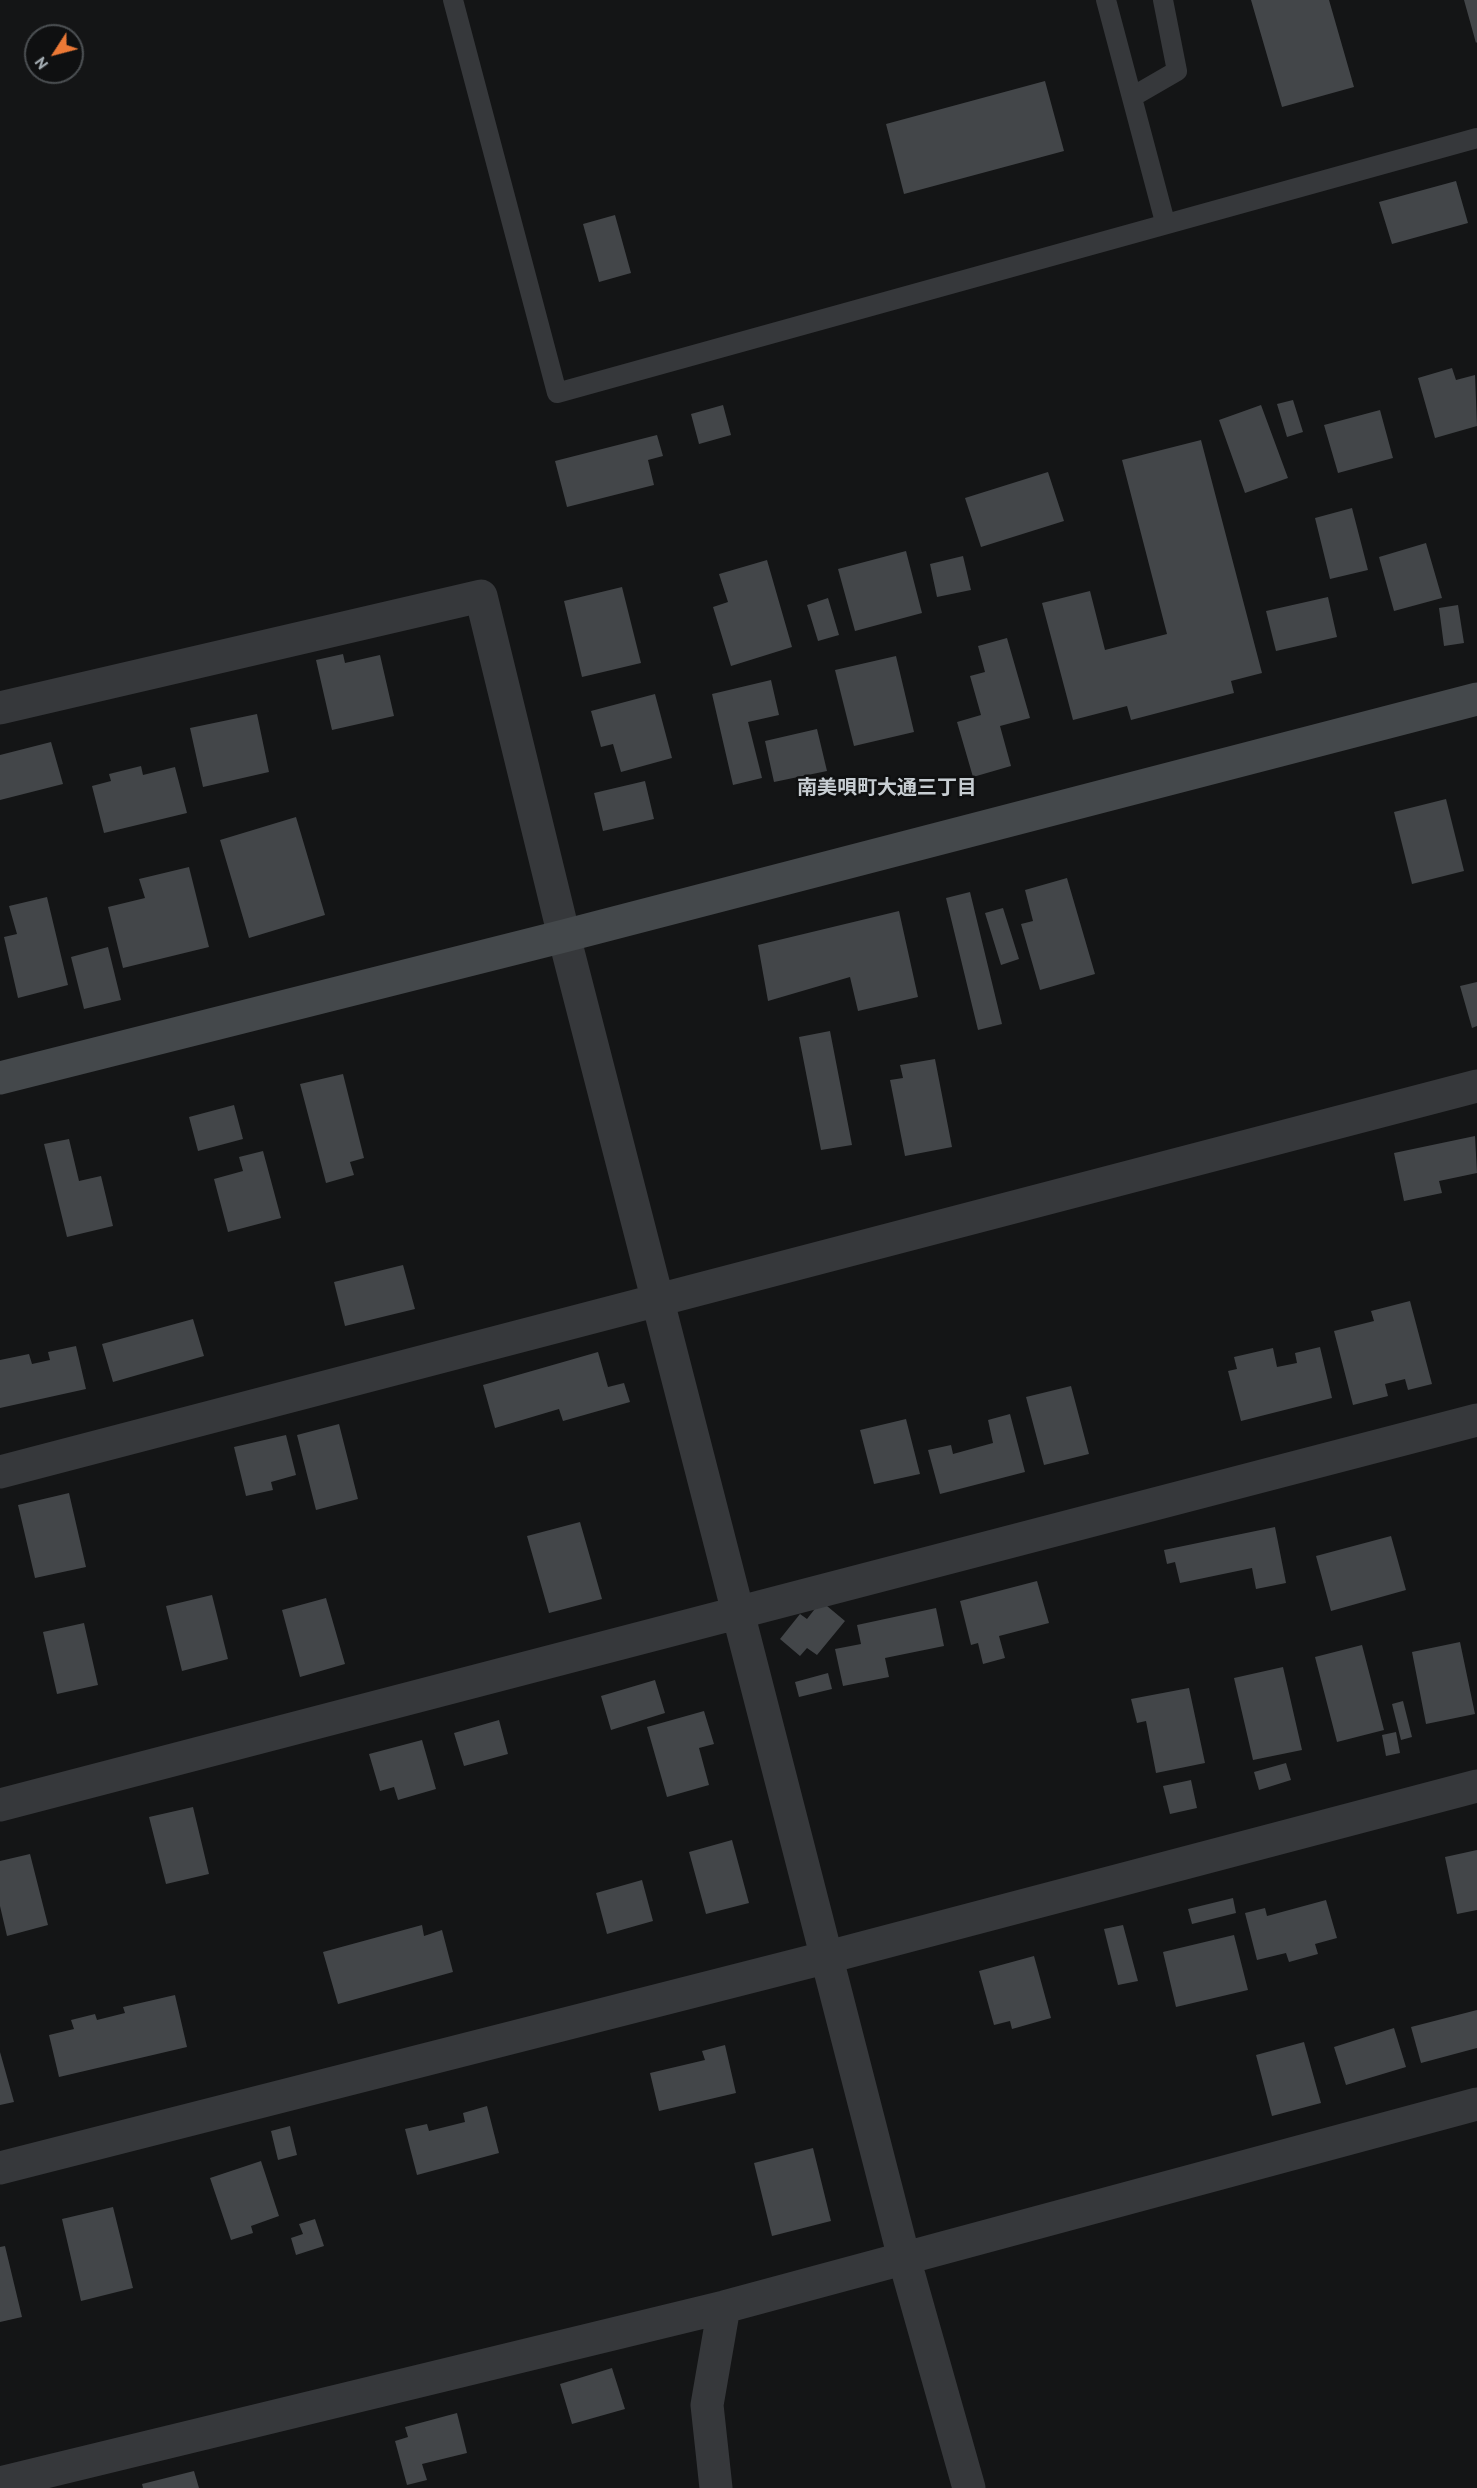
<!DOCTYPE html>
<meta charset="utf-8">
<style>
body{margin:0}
#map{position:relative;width:1477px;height:2488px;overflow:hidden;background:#141516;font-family:"PT Sans",sans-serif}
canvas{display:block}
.north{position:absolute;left:24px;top:24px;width:60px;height:60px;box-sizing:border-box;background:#0f1011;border:2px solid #4c5053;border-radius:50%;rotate:234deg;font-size:16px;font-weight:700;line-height:24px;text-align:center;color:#a7b0b6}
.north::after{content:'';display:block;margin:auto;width:21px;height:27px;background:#ec7936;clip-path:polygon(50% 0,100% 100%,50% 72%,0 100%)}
</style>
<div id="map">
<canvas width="1477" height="2488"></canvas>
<div class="north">N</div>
</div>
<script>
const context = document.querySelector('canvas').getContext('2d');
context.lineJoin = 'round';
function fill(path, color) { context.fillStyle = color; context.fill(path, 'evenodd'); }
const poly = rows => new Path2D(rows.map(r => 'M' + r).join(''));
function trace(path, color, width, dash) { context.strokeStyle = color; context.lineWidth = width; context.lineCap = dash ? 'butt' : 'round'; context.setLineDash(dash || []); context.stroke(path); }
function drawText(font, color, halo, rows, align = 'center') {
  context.font = font + ' "PT Sans","Noto Sans JP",sans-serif'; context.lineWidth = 5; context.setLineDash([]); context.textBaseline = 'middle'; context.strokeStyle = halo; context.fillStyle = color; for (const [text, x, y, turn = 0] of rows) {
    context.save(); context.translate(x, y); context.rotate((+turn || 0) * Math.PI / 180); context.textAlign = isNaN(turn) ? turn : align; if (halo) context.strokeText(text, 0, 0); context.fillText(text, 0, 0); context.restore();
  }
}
const building = poly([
 [1251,0,1329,0,1354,87,1282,107],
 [1464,0,1477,0,1477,42,1476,43],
 [1045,81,1064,151,904,194,886,124],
 [1456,181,1468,223,1392,244,1379,202],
 [615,215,631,273,599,282,583,224],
 [1452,368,1456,380,1475,375,1477,426,1435,438,1418,378],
 [1293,400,1303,432,1287,437,1277,404],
 [723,405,731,435,699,444,691,414],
 [1261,405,1288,478,1245,493,1219,420],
 [1380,410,1393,458,1338,473,1324,425],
 [657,435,663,456,648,460,654,485,567,507,555,461],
 [1201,440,1262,673,1231,681,1234,693,1131,720,1127,706,1073,720,1042,603,1090,591,1105,650,1167,634,1122,460],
 [1048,472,1064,521,981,547,965,498],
 [1352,508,1368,570,1330,579,1315,518],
 [1426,543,1442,598,1394,611,1379,557],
 [906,551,922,613,855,631,838,569],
 [963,556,971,590,937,597,930,564],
 [767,560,792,647,731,666,713,607,728,602,719,574],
 [622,587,641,663,582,677,564,601],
 [1328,597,1337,637,1276,651,1266,611],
 [828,598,839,635,818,641,807,605],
 [1458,605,1464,643,1444,646,1439,608],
 [1007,638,1030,718,1000,726,1011,766,973,777,957,722,981,715,970,676,985,672,978,646],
 [343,654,345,663,380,655,394,716,332,730,316,660],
 [896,656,914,732,854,746,835,670],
 [771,680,779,715,748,722,762,778,733,785,712,694],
 [655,694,672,758,621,772,613,744,601,747,591,711],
 [257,714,269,772,203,787,190,728],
 [817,729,827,771,774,782,765,741],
 [51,742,63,784,0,800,0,755],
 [141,766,143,775,175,767,187,813,104,833,92,786,111,781,109,774],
 [645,781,654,819,603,831,594,793],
 [1446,799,1464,871,1412,884,1394,812],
 [296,817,325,915,249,938,220,840],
 [189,867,209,947,123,968,108,907,145,898,139,879],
 [1067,878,1095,974,1040,990,1021,924,1033,921,1025,890],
 [970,892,1002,1024,978,1030,946,898],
 [47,897,68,985,18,998,4,937,17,934,9,906],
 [1003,908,1019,959,1001,965,985,913],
 [899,911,918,997,858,1011,850,977,768,1001,758,945],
 [108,947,121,1000,84,1009,71,957],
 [1477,982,1477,1026,1472,1028,1460,986],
 [830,1031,852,1145,821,1150,799,1037],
 [935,1059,952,1147,905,1156,890,1080,903,1078,900,1065],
 [343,1074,364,1158,350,1162,354,1175,326,1183,300,1084],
 [234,1105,243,1139,198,1151,189,1117],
 [1475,1136,1477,1173,1439,1181,1442,1193,1404,1201,1394,1153],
 [69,1139,79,1181,101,1176,113,1226,67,1237,44,1144],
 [263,1151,281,1218,228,1232,214,1179,243,1171,239,1157],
 [403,1265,415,1309,345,1326,334,1282],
 [1410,1301,1432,1384,1408,1390,1405,1379,1385,1384,1388,1396,1353,1405,1334,1331,1374,1321,1371,1311],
 [193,1319,204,1356,113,1382,102,1344],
 [76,1346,86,1389,0,1408,0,1360,29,1354,32,1364,50,1360,48,1352],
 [1320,1347,1332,1398,1241,1421,1228,1371,1237,1369,1234,1357,1273,1348,1277,1367,1297,1363,1295,1353],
 [598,1352,608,1387,624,1383,630,1402,563,1421,559,1409,495,1428,483,1385],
 [1071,1386,1089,1454,1044,1465,1026,1397],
 [1010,1414,1025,1472,940,1494,928,1450,951,1445,953,1454,993,1443,988,1420],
 [906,1419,920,1474,874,1484,860,1430],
 [339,1424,358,1499,316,1510,297,1435],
 [286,1435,296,1475,271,1482,273,1490,246,1496,234,1447],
 [69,1493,86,1567,35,1578,18,1505],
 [580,1522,602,1599,549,1613,527,1536],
 [1275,1527,1286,1583,1256,1589,1252,1568,1180,1583,1175,1562,1167,1564,1164,1550],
 [1391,1536,1406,1590,1331,1611,1316,1556],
 [1037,1581,1049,1623,999,1636,1005,1658,983,1664,978,1643,971,1645,960,1601],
 [212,1595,228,1659,182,1671,166,1606],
 [326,1598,345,1664,300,1677,282,1610],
 [821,1601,845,1621,817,1655,807,1648,800,1656,780,1639,800,1614,807,1619],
 [936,1608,944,1646,885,1658,889,1677,843,1686,835,1649,861,1644,857,1625],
 [84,1623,98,1685,57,1694,43,1632],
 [1460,1642,1475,1714,1426,1724,1412,1652],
 [1362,1645,1384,1730,1337,1742,1315,1657],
 [1283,1667,1302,1750,1253,1760,1234,1678],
 [828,1673,832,1689,799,1697,795,1682],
 [655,1680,665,1713,611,1730,601,1696],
 [1189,1688,1205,1763,1156,1773,1146,1721,1137,1723,1131,1699],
 [1403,1701,1412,1737,1401,1740,1392,1704],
 [704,1711,714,1744,699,1748,709,1785,667,1797,647,1727],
 [499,1720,508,1754,464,1766,454,1733],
 [1396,1732,1400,1753,1386,1756,1382,1735],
 [422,1740,436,1789,398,1800,394,1787,380,1791,369,1754],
 [1286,1763,1291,1780,1259,1790,1254,1772],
 [1191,1780,1197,1808,1170,1814,1163,1786],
 [193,1807,209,1874,166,1884,149,1817],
 [732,1840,749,1903,706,1914,689,1852],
 [1477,1850,1477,1910,1457,1914,1445,1857],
 [30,1854,48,1925,7,1936,0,1906,0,1861],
 [642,1880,653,1921,607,1934,596,1893],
 [1233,1898,1236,1913,1192,1924,1188,1909],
 [1326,1900,1337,1938,1315,1944,1318,1954,1289,1962,1286,1953,1257,1960,1245,1913,1265,1908,1267,1916],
 [422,1925,424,1936,442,1930,453,1972,338,2004,323,1952],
 [1123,1925,1138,1981,1118,1985,1104,1929],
 [1234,1935,1248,1990,1176,2007,1163,1952],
 [1034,1956,1051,2018,1012,2029,1010,2021,994,2025,979,1971],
 [175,1995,187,2047,59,2077,49,2035,74,2029,71,2020,95,2014,97,2020,125,2013,123,2007],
 [1477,2010,1477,2048,1421,2063,1411,2027],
 [1394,2028,1406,2067,1346,2085,1334,2047],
 [1304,2042,1321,2103,1272,2116,1256,2055],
 [725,2045,736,2093,659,2111,650,2073,705,2060,702,2051],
 [0,2052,14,2102,0,2105],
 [487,2106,499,2153,417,2175,405,2129,427,2124,429,2131,465,2122,463,2113],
 [290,2126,297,2155,278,2160,271,2131],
 [813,2148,831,2221,772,2236,754,2163],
 [261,2161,279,2216,251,2226,253,2233,231,2240,210,2178],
 [113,2207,133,2288,81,2301,62,2219],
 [315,2219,324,2246,296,2255,291,2238,303,2234,299,2224],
 [5,2246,22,2317,0,2322,0,2247],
 [612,2368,625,2409,572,2424,560,2384],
 [457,2413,467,2453,422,2464,427,2480,407,2485,395,2441,408,2437,405,2427],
 [194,2471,199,2488,143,2488,142,2484]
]);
const lane = poly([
 [453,0,557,393,1477,138],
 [1106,0,1165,222],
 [1132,97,1177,71,1163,0]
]);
const street = poly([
 [0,708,481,596,564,936,904,2258,969,2488],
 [0,1472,1477,1086],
 [0,1805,1477,1420],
 [0,2168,828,1957,1477,1786],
 [0,2483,724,2307,1477,2104],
 [716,2488,707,2405,724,2307]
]);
const secondary = poly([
 [0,1078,564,936,1477,699]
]);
const neighbourhoodNames = [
 ["南美唄町大通三丁目",887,788]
];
fill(building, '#434649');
trace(lane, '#36383b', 20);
trace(street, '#36383b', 33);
trace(secondary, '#44484b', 33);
drawText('bold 20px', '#c7cdd2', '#0f1011', neighbourhoodNames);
</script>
